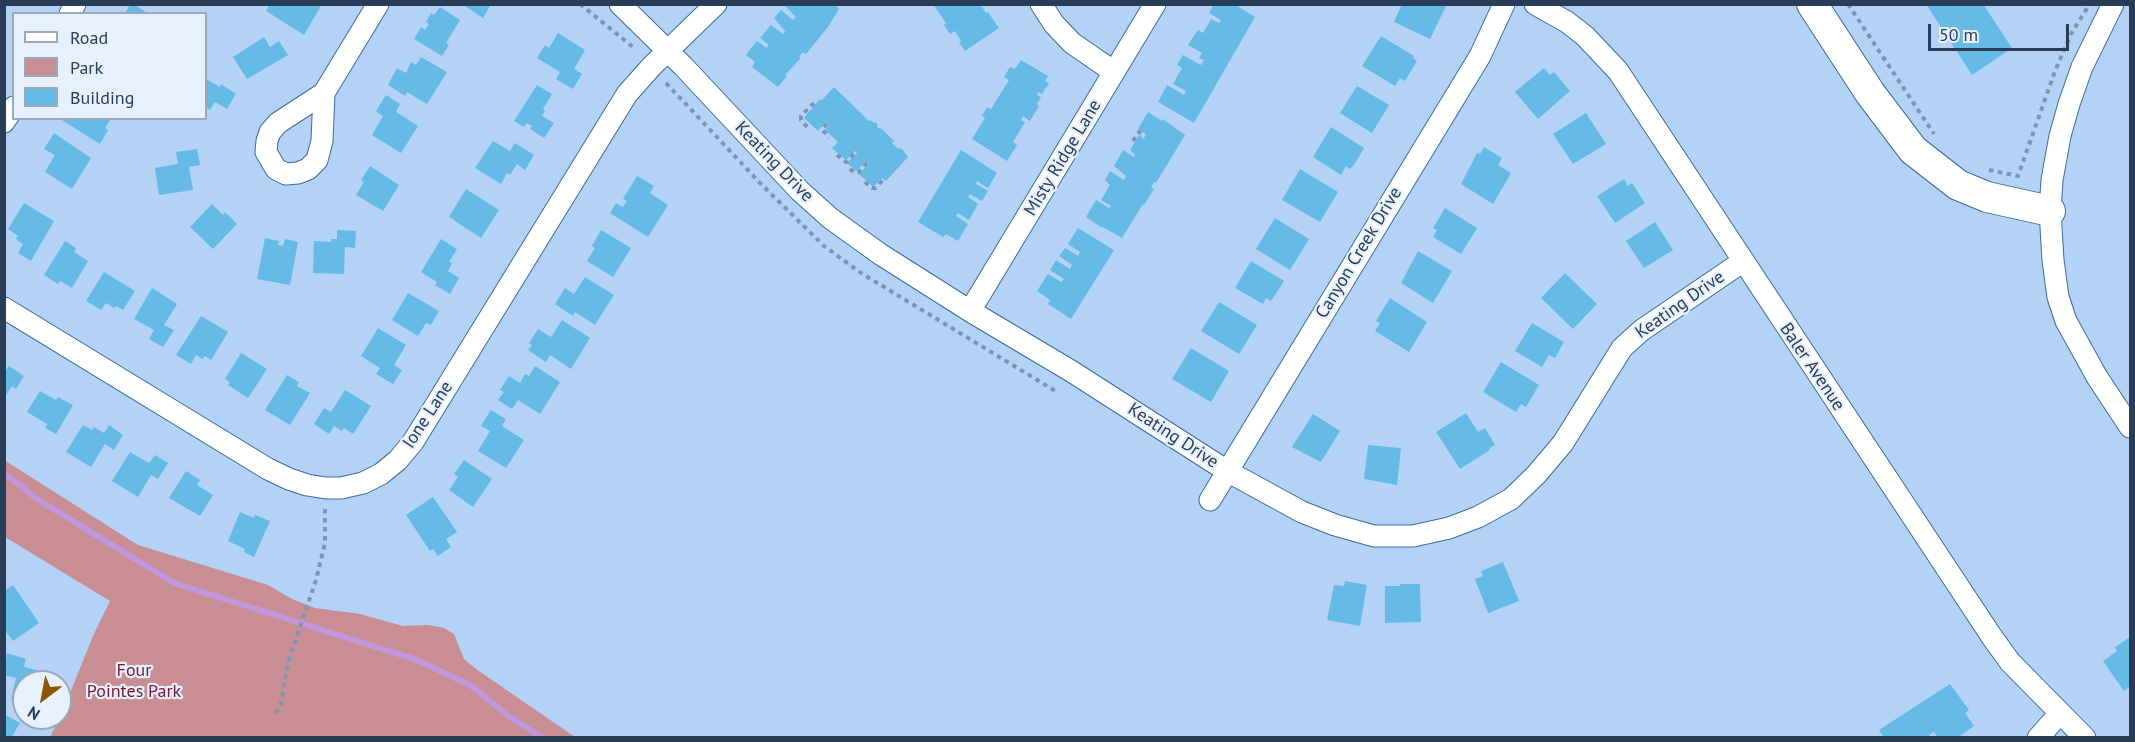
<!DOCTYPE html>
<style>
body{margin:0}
#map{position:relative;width:2135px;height:742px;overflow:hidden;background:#b3d2f6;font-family:"PT Sans",sans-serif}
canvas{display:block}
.frame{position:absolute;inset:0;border:6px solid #293e56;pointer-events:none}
.legend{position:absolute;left:12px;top:12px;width:195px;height:108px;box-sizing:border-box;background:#e6f1fd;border:2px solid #9aa9ba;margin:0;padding:8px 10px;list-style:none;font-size:18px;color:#293e56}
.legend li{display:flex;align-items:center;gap:12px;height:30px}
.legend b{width:30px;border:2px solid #9aa9ba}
.north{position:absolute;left:12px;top:670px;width:60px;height:60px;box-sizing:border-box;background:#e6f1fd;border:2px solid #9aa9ba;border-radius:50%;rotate:212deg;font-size:16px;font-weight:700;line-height:24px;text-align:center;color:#293e56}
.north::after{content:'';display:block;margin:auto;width:21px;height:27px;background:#895700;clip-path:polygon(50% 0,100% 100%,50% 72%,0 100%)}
.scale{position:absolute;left:1928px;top:24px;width:141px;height:27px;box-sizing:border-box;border:3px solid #293e56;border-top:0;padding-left:8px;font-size:18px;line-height:21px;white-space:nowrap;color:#293e56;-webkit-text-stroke:4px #e6f1fd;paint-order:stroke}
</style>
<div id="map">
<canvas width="2135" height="742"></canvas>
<div class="frame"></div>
<ul class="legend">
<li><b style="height:8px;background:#fff"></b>Road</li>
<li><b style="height:16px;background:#c98d94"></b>Park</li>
<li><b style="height:16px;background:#65bbe6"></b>Building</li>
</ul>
<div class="north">N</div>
<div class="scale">50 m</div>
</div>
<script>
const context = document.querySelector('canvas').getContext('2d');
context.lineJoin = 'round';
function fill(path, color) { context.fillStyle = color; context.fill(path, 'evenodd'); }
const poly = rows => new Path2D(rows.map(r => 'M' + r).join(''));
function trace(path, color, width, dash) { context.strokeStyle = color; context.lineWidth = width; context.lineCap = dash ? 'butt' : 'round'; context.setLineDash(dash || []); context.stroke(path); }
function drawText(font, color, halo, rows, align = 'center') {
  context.font = font + ' "PT Sans",sans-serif'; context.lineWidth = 4.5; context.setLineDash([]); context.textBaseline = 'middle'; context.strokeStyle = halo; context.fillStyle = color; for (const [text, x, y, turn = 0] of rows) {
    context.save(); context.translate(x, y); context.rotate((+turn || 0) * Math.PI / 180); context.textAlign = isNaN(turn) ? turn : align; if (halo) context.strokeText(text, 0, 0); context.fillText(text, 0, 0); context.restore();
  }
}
const green = poly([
 [4,460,138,545,268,585,292,599,315,608,360,614,403,626,428,625,444,628,454,634,464,659,476,669,575,737,50,737,60,718,93,636,110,601,5,537]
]);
const stream = poly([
 [4,473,37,499,174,583,417,660,470,685,510,717,543,738]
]);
const building = poly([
 [130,4,133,4,149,14,125,14],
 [270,4,318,4,321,6,304,35,266,11],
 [462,4,491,4,483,18],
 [783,4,834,4,839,9,828,27,806,54,803,52,799,57,801,58,785,75,787,76,778,87,752,67,755,62,746,55,757,41,766,48,769,45,760,38,771,25,783,34,785,31,774,18,781,10,793,20,796,17],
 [933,4,980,4,986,13,988,12,999,28,965,51,959,42,961,41,955,31,950,34,944,25,946,23],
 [1214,4,1234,4,1255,17,1194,123,1158,102,1167,85,1184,95,1186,91,1173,84,1182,68,1177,65,1183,55,1201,65,1204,60,1199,58,1202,53,1188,45,1198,30,1203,33,1211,19,1219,23,1221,20,1209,13],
 [1402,4,1442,4,1446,6,1430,39,1394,22],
 [1926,4,1983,4,2012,48,1972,75],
 [440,7,460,20,446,43,449,45,442,56,414,39,421,27,425,30,429,24,426,22,431,13,434,15],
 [558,33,585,50,574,69,582,74,573,89,556,79,560,72,537,58,545,45,549,48],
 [1381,36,1414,56,1413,58,1417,61,1405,81,1400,78,1395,86,1362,66],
 [264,37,270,47,279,41,288,55,247,79,233,57],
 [421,57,447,72,427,104,407,92,405,96,388,85,397,68,406,73,411,62,416,65],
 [1021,60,1048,76,1045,81,1049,83,1042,94,1038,92,1037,95,1041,97,1037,104,1039,106,1030,121,1023,116,1021,120,1025,122,1013,142,1017,145,1007,161,972,139,985,118,982,116,987,107,991,109,1009,80,1004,77,1010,67,1015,69],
 [1544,68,1550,75,1554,72,1570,91,1538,119,1515,92],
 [206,79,220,87,221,84,236,94,227,109,215,102,210,110,206,107],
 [537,85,552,94,543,109,545,111,542,116,554,123,544,138,530,129,532,126,527,123,524,127,514,121],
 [1357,86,1389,105,1372,133,1340,113],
 [834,87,869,121,870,120,874,123,875,122,878,125,877,127,880,129,881,128,894,141,892,143,897,148,902,149,908,157,886,181,882,178,873,187,859,174,869,164,866,162,856,171,847,163,857,153,855,151,846,160,832,148,838,142,825,130,829,126,827,124,826,122,818,131,804,118,820,99,821,101],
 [386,95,400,104,396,112,418,126,401,153,372,135,383,116,376,111],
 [1148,112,1162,121,1163,119,1185,135,1156,183,1154,182,1151,187,1154,189,1144,205,1143,204,1122,238,1103,227,1102,228,1086,217,1096,200,1109,208,1111,206,1101,200,1110,185,1105,180,1110,171,1124,180,1126,176,1114,166,1123,150,1134,157,1135,155,1130,150,1135,142,1139,135,1144,139,1147,135,1138,129],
 [1586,113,1606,144,1573,164,1553,134],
 [63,118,111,118,105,128,108,130,100,144,62,120],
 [1331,127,1364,148,1354,165,1350,169,1346,166,1341,175,1313,157],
 [54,133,91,158,72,189,45,172,55,155,44,149],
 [493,141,510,151,515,143,534,155,525,170,517,164,510,175,507,173,501,184,475,168],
 [1484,147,1502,158,1498,165,1511,173,1493,204,1461,184,1477,153,1480,154],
 [197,149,200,165,189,167,193,190,159,195,155,168,178,164,176,152],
 [961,150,997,173,988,188,977,181,976,184,988,191,982,201,970,194,968,197,978,204,969,220,958,213,956,216,968,224,958,241,946,234,943,237,918,222],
 [370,166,399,185,383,211,356,195,364,182,361,180],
 [1300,169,1338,192,1320,222,1282,200],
 [637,176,654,186,650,193,668,205,648,237,610,213,616,203,623,207,627,201,623,199],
 [1624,179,1628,186,1632,183,1645,203,1615,223,1597,196],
 [466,189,499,210,481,238,449,217],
 [24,203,54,221,31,261,18,253,23,244,16,239,18,236,8,229],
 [212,204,223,215,225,212,237,224,213,249,190,227],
 [1445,208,1477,228,1461,254,1433,237,1437,230,1433,228],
 [1275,218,1309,239,1290,270,1256,249],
 [1655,222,1673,250,1644,268,1626,241],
 [1078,228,1114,250,1071,319,1048,304,1050,300,1037,291,1048,274,1061,282,1064,279,1050,270,1056,260,1070,269,1072,265,1059,256,1065,248,1078,256,1080,252,1068,244],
 [337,230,356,231,355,248,345,247,344,274,313,273,314,241,331,242,331,239,337,239],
 [601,230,631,248,613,277,587,261,595,248,592,246],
 [265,238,279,241,278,245,283,246,285,239,298,242,290,285,257,279],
 [441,239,457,249,449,262,452,263,448,271,459,278,450,294,435,285,437,282,421,272],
 [65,241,76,248,74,252,88,261,72,288,60,281,58,284,44,275],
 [1418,251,1452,271,1433,303,1401,283],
 [1251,261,1284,281,1271,301,1266,298,1263,304,1235,288],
 [104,272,135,291,123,310,116,306,114,308,106,303,101,310,86,301],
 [1565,273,1597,304,1573,329,1541,298],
 [585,277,614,295,595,325,575,312,573,316,555,304,565,288,574,294],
 [152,288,177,304,164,325,174,330,163,347,149,339,154,330,134,319],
 [408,293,439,311,431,325,426,323,418,336,392,320],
 [1390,298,1427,322,1409,352,1375,331,1380,323,1376,321],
 [1219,302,1257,325,1239,354,1201,331],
 [201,316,228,332,211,360,205,356,202,359,196,355,191,364,176,355],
 [562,320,590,338,571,369,550,355,546,362,528,350,532,345,529,343,538,329,551,337],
 [1532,323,1564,342,1555,358,1549,355,1542,367,1515,351],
 [378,328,406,345,394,365,402,370,393,384,376,374,380,368,361,356],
 [1191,348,1229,371,1211,402,1172,379],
 [241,353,267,369,248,398,228,385,230,382,225,379],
 [1501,362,1539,385,1526,407,1521,404,1516,412,1483,392],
 [9,366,24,376,16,389,12,386,4,398,4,373],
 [535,366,560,382,540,414,518,400,512,409,498,400,504,392,500,390,509,376,520,383,525,374,529,376],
 [287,375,299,382,297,386,310,393,290,425,265,410],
 [345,390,371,406,353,434,344,428,342,431,334,426,329,434,314,424,324,408,331,412],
 [40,391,56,400,58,397,73,405,56,434,45,428,47,424,27,412],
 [491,410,506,419,502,426,524,440,506,468,478,451,490,431,481,426],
 [1466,413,1478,432,1485,428,1495,445,1489,448,1490,450,1460,469,1436,432],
 [1313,414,1340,431,1321,462,1292,447],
 [83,425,92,430,94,427,104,433,109,425,123,435,114,450,105,444,91,467,66,452],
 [1368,445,1401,448,1397,485,1364,479],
 [130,452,149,463,155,455,168,463,158,479,151,475,138,497,112,481],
 [464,460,492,479,473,507,449,490,458,477,454,474],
 [186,471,200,480,197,485,213,495,200,516,169,498],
 [433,497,457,532,446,539,451,547,438,556,433,549,430,551,406,515],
 [240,512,254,518,255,515,270,521,254,557,244,552,245,549,228,541],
 [1503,562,1519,601,1488,613,1475,579,1483,576,1481,571],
 [1345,581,1367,585,1360,626,1327,620,1334,585,1344,586],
 [1400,584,1420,584,1421,622,1385,623,1385,586,1400,586],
 [13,585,39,623,13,641,4,629,4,591],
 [2130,637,2130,686,2124,691,2103,661,2117,651,2115,647],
 [7,653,26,659,24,667,47,673,45,682,24,682,24,703,11,699,16,678,4,675],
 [1950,684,1969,710,1965,713,1974,726,1957,738,1938,738,1934,732,1929,735,1931,738,1884,738,1879,730],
 [4,714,20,723,11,738,4,738]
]);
const path = poly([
 [580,4,633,47],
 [1848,4,1934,134],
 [666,83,762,185,824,246,861,273,1057,392],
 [827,124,822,129,829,138],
 [807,127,801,120,801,116,816,101,817,102],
 [1133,141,1139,132,1146,136],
 [837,155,846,162,856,152],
 [850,169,855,173,859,172,867,163],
 [1989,170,2018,176,2055,71,2071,34,2089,5],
 [865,182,872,188,875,188,884,179],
 [276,713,281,704,288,662,316,580,325,543,325,506]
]);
const street = poly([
 [620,4,683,66,800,191,830,218,880,254,970,311,1071,371,1227,471,1302,512,1335,525,1374,536,1413,536,1449,528,1478,517,1511,499,1536,475,1563,443,1622,348,1642,330,1742,262],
 [1041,4,1054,24,1072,43,1114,72],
 [1535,4,1567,22,1585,36,1618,71,1992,637,2010,662,2085,738],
 [2113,4,2082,67,2069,104,2060,136,2052,180,2050,211,2053,260,2058,297,2066,321,2097,377,2130,427],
 [70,14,75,4],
 [324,93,322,141,317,160,308,169,298,173,286,174,276,169,266,152,267,141,270,132,278,123,324,93,378,4],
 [4,122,14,107],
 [4,308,268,469,289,479,307,485,326,488,341,488,363,483,381,474,398,460,413,442,627,94,652,66,716,4],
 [970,311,1155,4],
 [1210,500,1480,56,1504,4],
 [2038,738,2060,713]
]);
const secondary = poly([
 [1812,4,1870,93,1913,150,1958,185,1987,197,2050,211]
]);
const streetNames = [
 ["Misty Ridge Lane",1063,158,-59],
 ["Keating Drive",774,162,46],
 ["Canyon Creek Drive",1359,253,-59],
 ["Keating Drive",1680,305,-35],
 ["Baler Avenue",1812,367,56],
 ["Ione Lane",428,415,-57],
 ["Keating Drive",1173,436,33]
];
const parkNames = [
 ["Four",134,671],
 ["Pointes Park",134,692]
];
fill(green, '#c98d94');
trace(stream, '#c097da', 6);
fill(building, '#65bbe6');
trace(street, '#396ba0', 23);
trace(secondary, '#396ba0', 32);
trace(path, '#7b96b5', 4, [4.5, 4.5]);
trace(street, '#fff', 21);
trace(secondary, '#fff', 30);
drawText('18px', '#293e56', '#e6f1fd', streetNames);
drawText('18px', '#7a1731', '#e6f1fd', parkNames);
</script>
